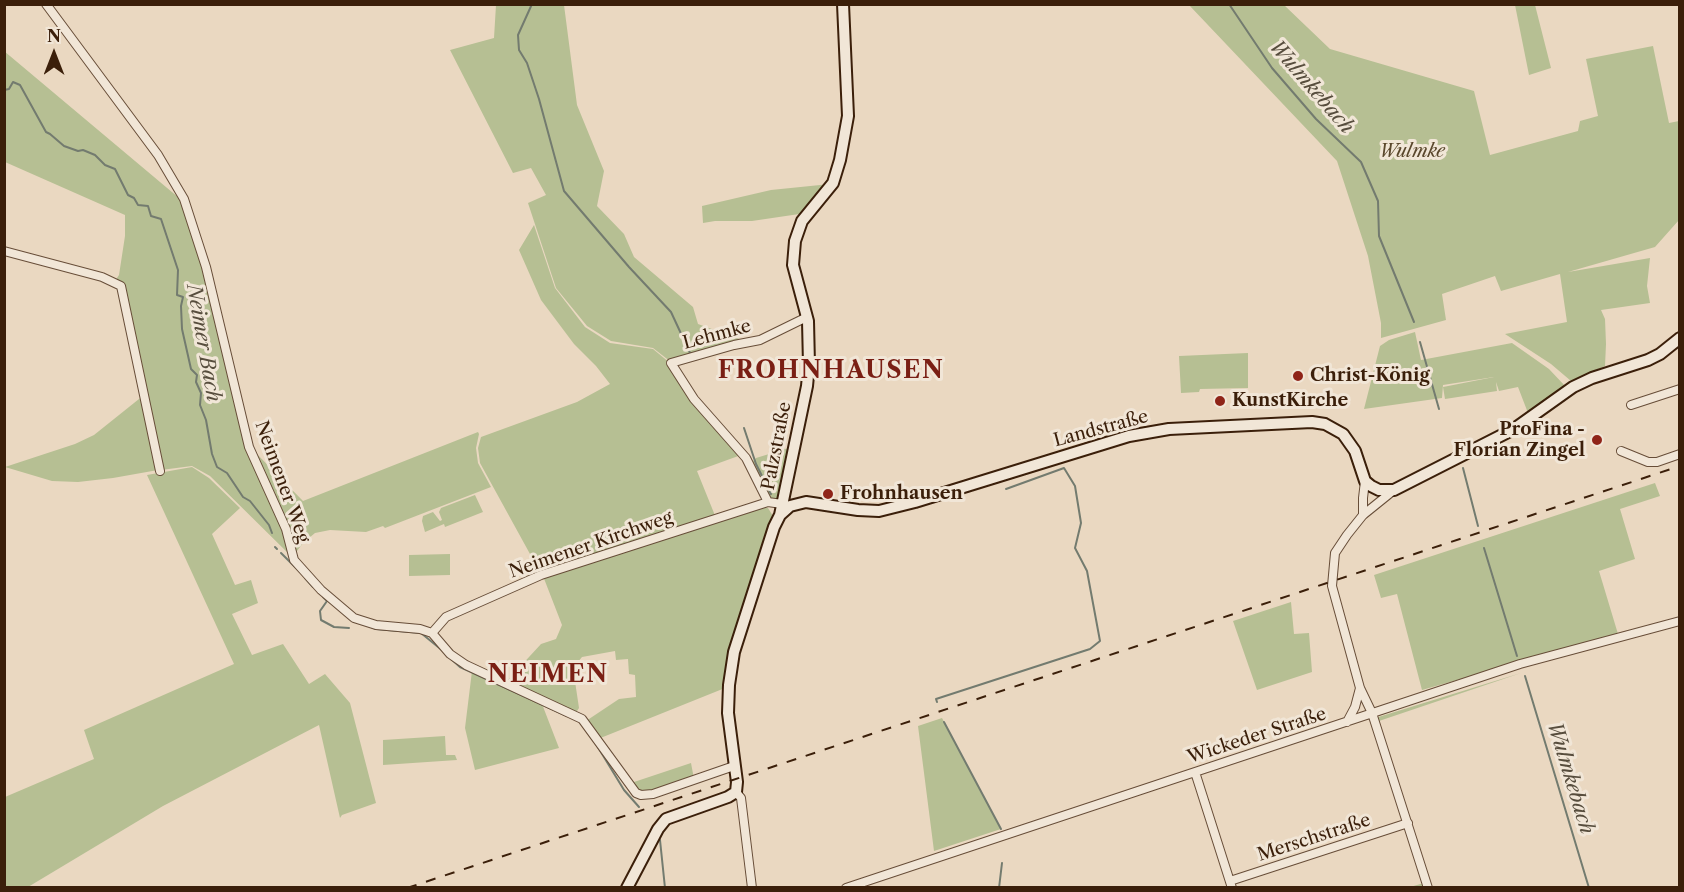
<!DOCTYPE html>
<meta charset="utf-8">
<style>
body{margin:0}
#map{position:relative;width:1684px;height:892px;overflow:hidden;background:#ead8c1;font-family:"Libre Caslon Text",serif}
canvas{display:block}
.frame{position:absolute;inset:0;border:6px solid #3b1f0a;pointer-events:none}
.north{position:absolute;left:24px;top:24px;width:60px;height:60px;-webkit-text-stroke:4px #f1e6d7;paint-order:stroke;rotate:0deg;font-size:16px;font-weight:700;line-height:24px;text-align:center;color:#3b1f0a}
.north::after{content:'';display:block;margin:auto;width:21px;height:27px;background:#3b1f0a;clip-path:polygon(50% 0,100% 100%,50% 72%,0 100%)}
</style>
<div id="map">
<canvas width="1684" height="892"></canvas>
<div class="frame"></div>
<div class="north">N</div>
</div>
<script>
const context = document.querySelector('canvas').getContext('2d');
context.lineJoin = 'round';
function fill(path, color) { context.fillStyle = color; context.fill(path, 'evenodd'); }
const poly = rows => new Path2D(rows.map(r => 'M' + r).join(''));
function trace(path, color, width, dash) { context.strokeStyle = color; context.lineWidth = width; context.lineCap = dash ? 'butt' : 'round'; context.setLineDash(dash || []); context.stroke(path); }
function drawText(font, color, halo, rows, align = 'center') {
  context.font = font + ' "Libre Caslon Text",serif'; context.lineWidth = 6; context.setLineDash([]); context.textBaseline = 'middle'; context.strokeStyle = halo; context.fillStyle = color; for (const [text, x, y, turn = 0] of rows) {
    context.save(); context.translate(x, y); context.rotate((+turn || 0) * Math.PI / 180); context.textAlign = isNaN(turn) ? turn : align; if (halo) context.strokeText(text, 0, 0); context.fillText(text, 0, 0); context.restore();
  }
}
const green = poly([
 [496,5,564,5,577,105,604,171,597,206,624,234,634,257,693,307,698,324,745,341,671,362,653,348,611,341,587,326,556,288,528,203,546,195,531,168,513,173,450,50,494,38],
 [1189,5,1284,5,1330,49,1474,91,1490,155,1578,131,1580,121,1598,116,1586,59,1653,46,1669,123,1679,121,1679,220,1655,247,1568,272,1650,258,1647,286,1650,303,1601,310,1605,319,1606,344,1605,366,1571,381,1551,364,1505,334,1567,322,1560,274,1501,291,1495,276,1442,294,1446,320,1381,338,1381,323,1368,256,1337,161],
 [1515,5,1535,5,1551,68,1529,75],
 [4,51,185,203,205,267,249,448,284,530,293,558,210,476,192,466,161,470,122,286,115,281,119,275,125,236,125,215,5,162],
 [830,184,806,213,752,221,715,221,703,223,702,206,771,190],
 [534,225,555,288,585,327,610,343,653,349,670,363,741,455,697,471,716,518,541,574,480,463,478,448,481,437,577,402,610,384,596,366,574,344,541,300,519,250],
 [1415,332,1421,360,1512,343,1549,369,1566,387,1528,413,1518,387,1499,391,1496,382,1497,391,1445,399,1443,387,1494,377,1443,385,1442,398,1364,409,1380,346,1389,340],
 [1248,353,1248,388,1200,389,1199,392,1181,393,1179,356],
 [144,395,158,470,113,478,78,482,52,481,5,467,75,444,94,435],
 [478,432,479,434,476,448,478,463,491,487,385,528,383,526,366,532,330,530,315,533,303,543,294,555,250,447,303,501],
 [792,447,782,493,778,498,771,498,750,464,756,458],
 [192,467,209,478,240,508,212,534,235,585,251,580,258,603,232,614,252,655,283,644,309,684,325,674,350,703,376,803,342,815,340,818,319,725,163,806,28,887,5,888,5,797,94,759,84,730,234,664,147,475],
 [1655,483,1660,496,1620,509,1635,559,1599,571,1618,634,1422,690,1397,594,1381,598,1374,575],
 [475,495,483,512,445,527,444,524,425,532,422,521,423,516,433,512,440,521,442,520,439,512,441,508],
 [761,507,768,508,773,516,725,688,598,739,586,721,619,699,636,697,635,675,629,674,628,659,616,660,615,651,582,657,573,668,579,708,575,714,506,682,541,644,556,639,562,625,543,576],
 [450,554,450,575,409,576,409,555],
 [1291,602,1294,634,1309,633,1312,672,1257,690,1233,621],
 [472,671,542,704,559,748,475,770,465,728],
 [1521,673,1379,721,1431,887,1410,887,1424,883,1372,719],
 [942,718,1001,829,934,851,918,726],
 [445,736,446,755,455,755,457,760,383,765,383,740],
 [691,763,694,779,647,793,636,790,631,783]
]);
const stream = poly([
 [532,4,518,35,519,50,527,63,539,99,564,191,629,267,671,312,690,353],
 [1229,4,1272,68,1316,119,1361,162,1378,201,1379,236,1414,322],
 [4,90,9,89,13,82,20,85,46,132,50,134,64,146,78,151,83,150,95,155,105,165,115,169,128,195,134,198,138,205,148,206,151,216,161,219,178,270,177,295,183,297,181,306,182,329,191,369,197,375,196,382,201,393,200,405,206,420,212,454,217,467,227,473,243,497,250,501,269,525,272,533],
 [1420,342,1439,409],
 [744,428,756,464,771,494],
 [1463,468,1478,526],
 [275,547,277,549],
 [1484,548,1517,656],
 [281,553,300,572],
 [305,578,313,587],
 [323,597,327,601,320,611,321,620,334,627,349,628],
 [371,627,376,629,421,633,443,651],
 [451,659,460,667,567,716],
 [1525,676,1589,888],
 [937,702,936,699,1090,649,1100,641,1087,571,1075,548,1081,523,1075,486,1064,468,1006,489],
 [944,722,1001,829],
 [596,744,624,790,639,807],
 [660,840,665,888],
 [999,888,1002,863]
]);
const street = poly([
 [46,4,158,155,184,199,206,267,249,447,286,529,294,560,321,590,354,618,376,625,420,629,432,633,450,654,466,665,582,719,636,793,641,795,653,794,734,766],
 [4,251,102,277,121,286,160,471],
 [1631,405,1680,389],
 [1621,451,1648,462,1657,462,1680,454],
 [1394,490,1363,515,1347,535,1335,553,1332,586,1360,688,1372,713,1428,888],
 [768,502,746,458,694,399,671,363,734,345,760,340,807,317],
 [1363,515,1363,498,1365,481],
 [432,633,446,617,541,575,768,502,782,504],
 [1347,722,1355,707,1360,688],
 [1195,772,1232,888],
 [736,792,741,798,752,888],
 [1230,881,1408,823],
 [846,888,1520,664,1680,621]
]);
const secondary = poly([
 [780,515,807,386,809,365,808,321,793,265,795,241,802,221,833,183,840,160,848,116,843,4],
 [627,888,658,829,666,819,728,797,736,792,737,782,728,713,729,685,734,652,774,527,780,515,790,506,806,502,858,510,879,511,915,502,1129,436,1169,429,1312,422,1325,424,1343,434,1355,451,1365,481,1371,486,1379,490,1394,490,1514,429,1573,387,1592,378,1648,360,1660,354,1680,338]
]);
const rail = poly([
 [407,888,1680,466]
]);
const markers = [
 [1298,376,6,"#8f2418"],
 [1220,401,6,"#8f2418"],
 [1597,440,6,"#8f2418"],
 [828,494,6,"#8f2418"]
];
const parkNames = [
 ["Wulmke",1412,152]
];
const streetNames = [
 ["Lehmke",717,335,-15],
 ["Landstraße",1101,429,-15],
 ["Palzstraße",777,446,-79],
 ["Neimener Weg",282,482,70],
 ["Neimener Kirchweg",591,545,-19],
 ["Wickeder Straße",1257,736,-18],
 ["Merschstraße",1314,838,-18]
];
const poiNames = [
 ["Christ-König",1310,376],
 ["KunstKirche",1232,401],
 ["ProFina -",1585,430,"right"],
 ["Florian Zingel",1585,451,"right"],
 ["Frohnhausen",840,494]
];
const waterNames = [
 ["Wulmkebach",1311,87,49],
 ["Neimer Bach",203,343,80],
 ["Wulmkebach",1570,778,73]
];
const districtNames = [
 ["FROHNHAUSEN",831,371],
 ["NEIMEN",548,675]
];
fill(green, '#b6bf93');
trace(stream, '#737b6f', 2);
trace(street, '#674d38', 10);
trace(secondary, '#3b1f0a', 14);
trace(street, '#f1e6d7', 8);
trace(secondary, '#f1e6d7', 10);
trace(rail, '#3b1f0a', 2, [10, 10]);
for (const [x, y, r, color] of markers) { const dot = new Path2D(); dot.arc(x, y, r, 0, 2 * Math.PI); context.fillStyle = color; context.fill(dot); trace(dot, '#f1e6d7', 2); }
drawText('italic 18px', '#5a472c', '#f1e6d7', parkNames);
drawText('18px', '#3b1f0a', '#f1e6d7', streetNames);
drawText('bold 18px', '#3b1f0a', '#f1e6d7', poiNames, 'left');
drawText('italic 20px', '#574d3d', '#f1e6d7', waterNames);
context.letterSpacing = '1.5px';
drawText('bold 24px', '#7a1f14', '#f1e6d7', districtNames);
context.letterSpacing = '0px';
</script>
